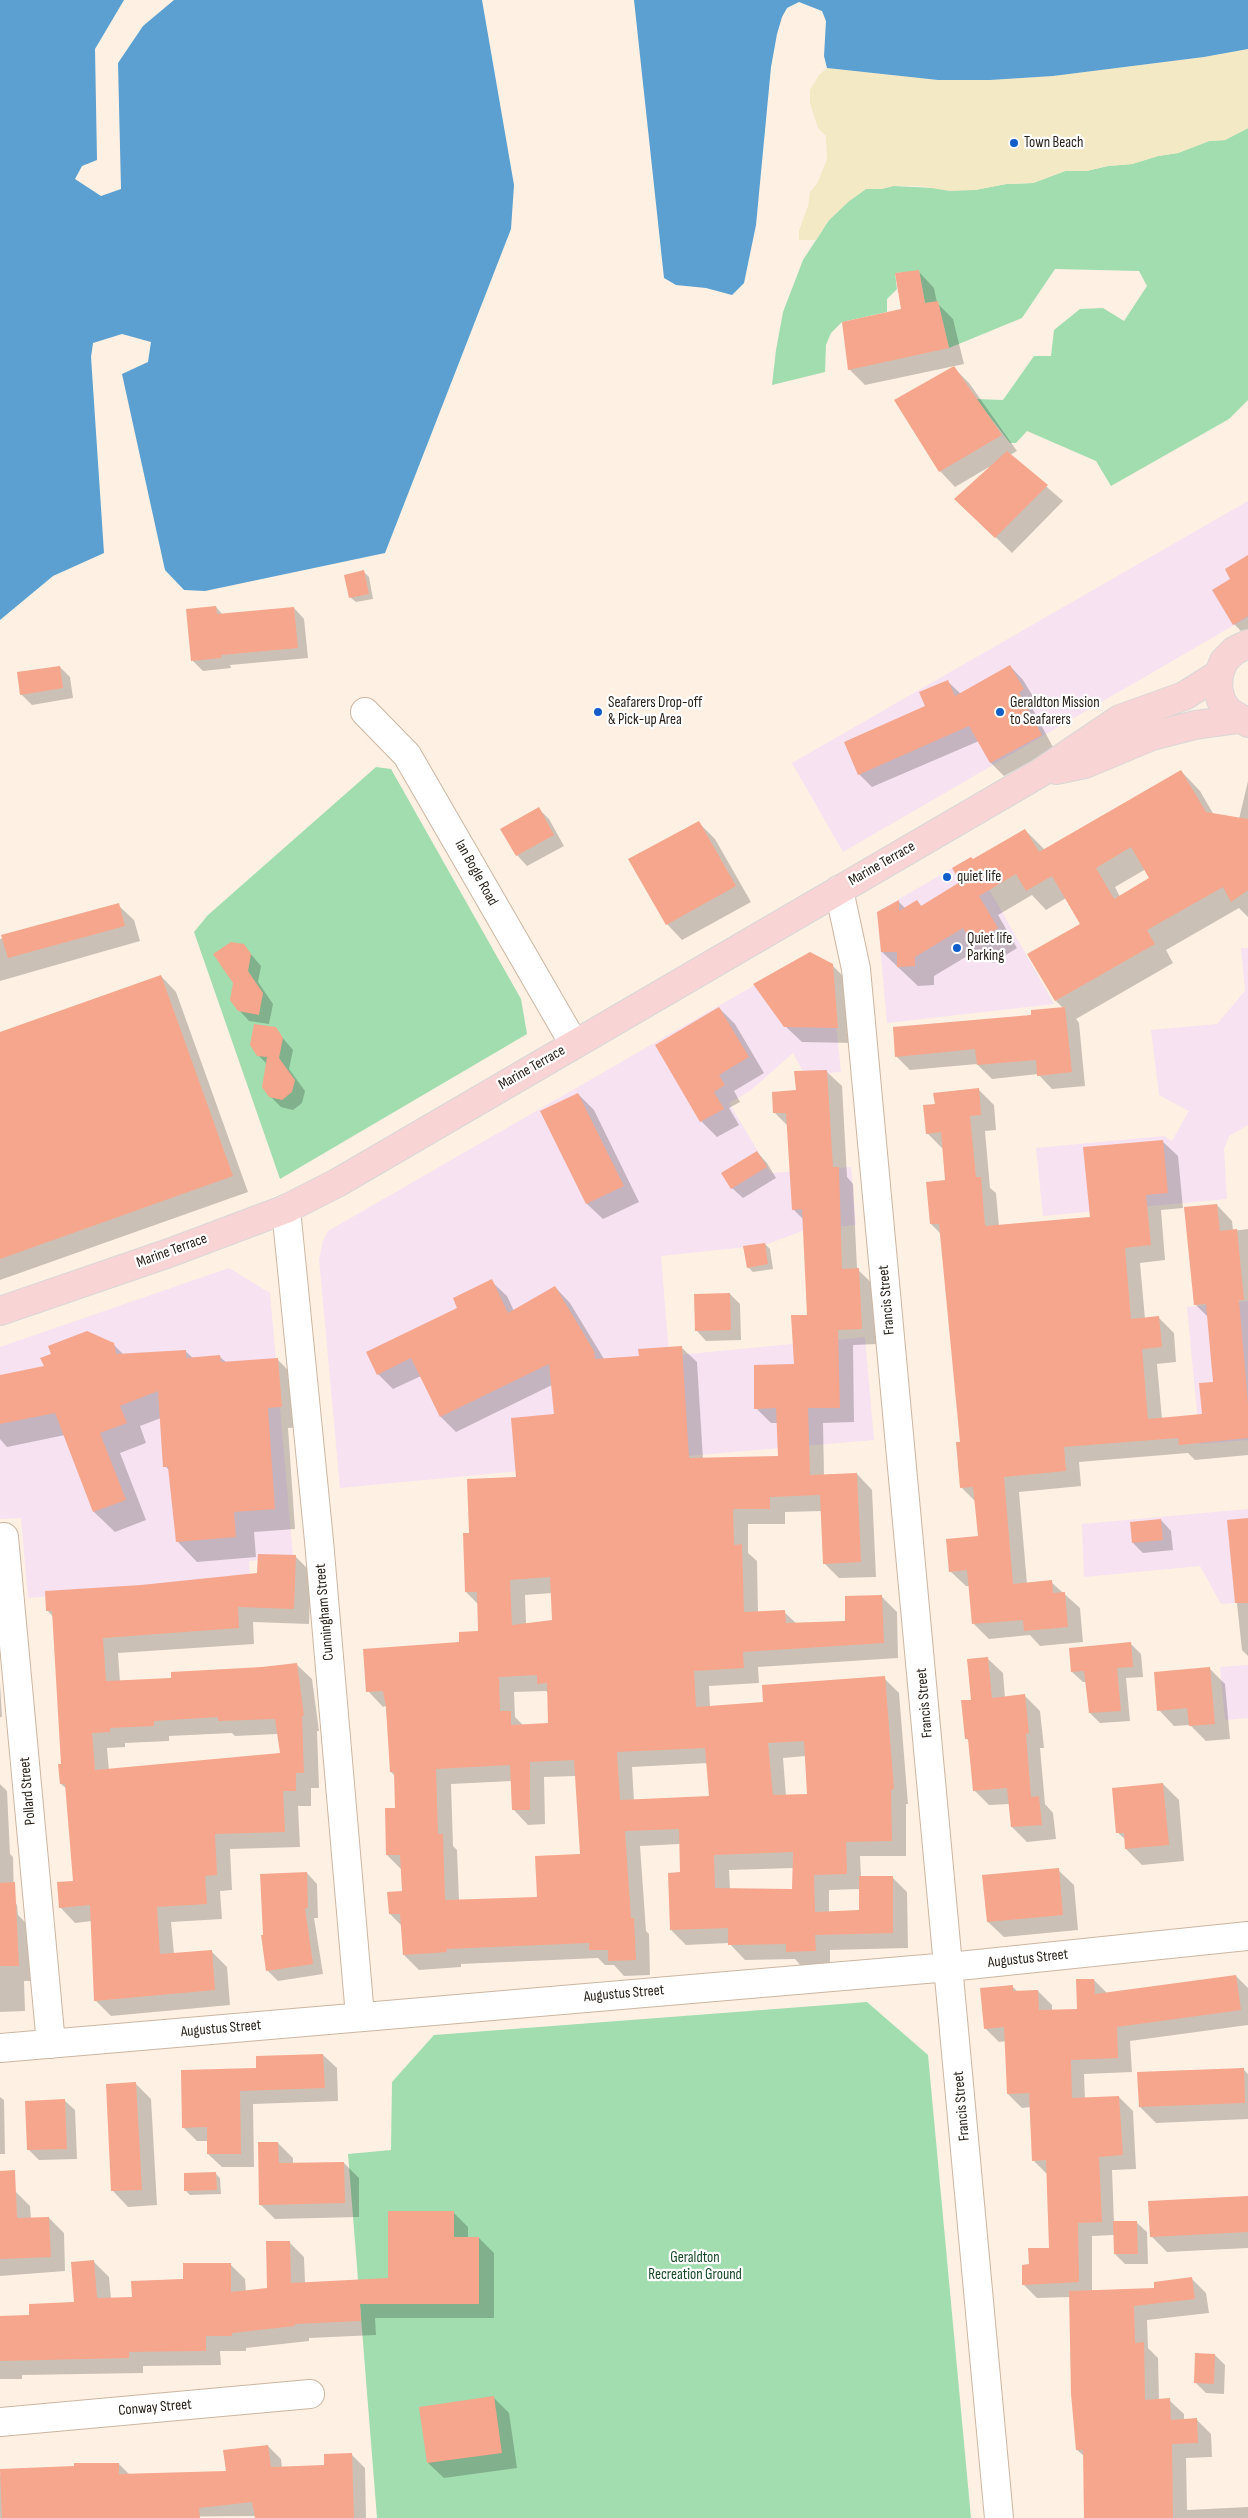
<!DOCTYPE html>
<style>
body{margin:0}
canvas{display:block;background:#fef0e3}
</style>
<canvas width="1248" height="2518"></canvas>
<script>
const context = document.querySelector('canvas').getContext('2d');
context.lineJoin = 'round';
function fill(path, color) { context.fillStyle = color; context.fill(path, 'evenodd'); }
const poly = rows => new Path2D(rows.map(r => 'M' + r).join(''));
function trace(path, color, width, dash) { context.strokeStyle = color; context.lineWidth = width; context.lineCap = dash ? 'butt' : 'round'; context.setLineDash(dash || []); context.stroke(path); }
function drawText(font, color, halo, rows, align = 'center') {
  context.font = font + ' "Sofia Sans Condensed",sans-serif'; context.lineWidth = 4.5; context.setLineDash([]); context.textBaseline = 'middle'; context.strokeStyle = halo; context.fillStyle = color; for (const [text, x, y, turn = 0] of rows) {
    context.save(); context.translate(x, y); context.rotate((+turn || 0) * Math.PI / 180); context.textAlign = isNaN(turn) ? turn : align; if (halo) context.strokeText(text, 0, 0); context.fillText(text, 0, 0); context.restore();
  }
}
const commercial = poly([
 [1248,501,1248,617,843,852,792,763],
 [971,857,1054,1004,887,1023,877,912],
 [1241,948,1248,948,1248,1125,1229,1136,1224,1149,1227,1199,1043,1216,1036,1148,1164,1136,1172,1141,1189,1111,1159,1095,1151,1030,1217,1024,1245,991],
 [807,955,830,965,841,1072,805,1075,793,1053,750,1091,729,1103,771,1173,851,1167,856,1225,805,1230,765,1245,661,1256,669,1354,604,1463,340,1488,319,1259,323,1241,328,1231],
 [229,1268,270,1293,293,1556,249,1561,250,1580,28,1598,21,1518,0,1519,0,1347],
 [1248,1301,1248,1440,1200,1444,1187,1307],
 [865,1337,874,1440,687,1456,678,1355],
 [1248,1509,1248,1602,1221,1604,1200,1566,1084,1577,1082,1524],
 [1248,1665,1248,1718,1225,1720,1220,1667]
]);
const green = poly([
 [1248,128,1248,400,1229,419,1111,486,1096,461,1027,431,1016,443,1010,443,976,399,1003,400,1034,356,1051,356,1054,330,1080,309,1103,308,1124,321,1147,286,1139,271,1055,269,1022,318,949,348,938,302,925,303,919,271,895,273,897,289,887,299,887,312,842,322,831,333,826,345,825,372,772,385,776,350,783,312,803,260,829,220,849,201,866,189,881,189,893,186,975,190,1006,184,1033,183,1065,171,1086,171,1108,166,1132,164,1158,156,1178,153,1209,141,1225,140],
 [376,767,391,769,521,999,527,1034,280,1179,194,932,208,915],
 [867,2002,928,2055,971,2518,377,2518,348,2154,391,2150,392,2082,434,2035]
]);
const sand = poly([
 [1248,49,1248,128,1225,140,1209,141,1178,153,1158,156,1132,164,1108,166,1086,171,1065,171,1033,183,1006,184,975,190,950,191,918,186,893,186,881,189,866,189,849,201,828,221,816,240,799,240,799,231,808,206,810,192,817,184,827,159,826,136,818,128,810,103,810,90,819,75,827,68,938,80,990,80,1053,76,1204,57]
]);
const water = poly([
 [0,0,124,0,95,49,97,160,82,166,75,179,101,196,121,189,118,63,143,26,174,0,482,0,514,185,511,229,385,553,205,591,184,590,165,570,122,374,148,362,151,342,122,334,93,343,91,357,104,553,53,576,0,620],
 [634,0,1248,0,1248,49,1204,57,1053,76,990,80,938,80,827,68,824,56,826,21,822,11,799,2,787,8,782,17,777,34,771,67,756,225,744,283,732,295,706,288,676,285,664,278]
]);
const shadow = poly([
 [919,272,934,288,937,303,953,319,964,364,865,385,849,369,902,310],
 [953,367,969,383,1017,451,1010,455,1063,501,1012,553,972,514,989,467,955,487,940,471],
 [1248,565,1248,638,1234,624,1232,579],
 [364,572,369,577,373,599,356,602,351,598],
 [216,607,223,615,294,608,304,619,308,658,230,665,231,668,203,671,192,660],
 [1010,666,1023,680,1037,703,1031,706,1054,749,1004,776,991,763,979,741,872,787,859,774,927,707,947,681,961,694],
 [60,667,70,677,73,698,32,705,21,694],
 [1181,771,1200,791,1214,815,1239,819,1248,781,1248,917,1239,908,1166,950,1173,963,1076,1019,1079,1023,1085,1086,1052,1089,1038,1074,992,1079,977,1064,910,1070,896,1056,1033,1016,1064,1009,1056,1001,1082,924,1066,898,1046,910,1032,895,998,915,1017,948,993,963,979,949,934,976,934,985,918,986,882,952,898,901,905,908,917,901,922,907,962,883,973,861,1025,830,1045,850],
 [1146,869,1151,878,1120,897,1115,887],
 [539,809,549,819,564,846,527,866,517,855],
 [699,823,715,839,751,902,682,940,667,924],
 [118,905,134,920,140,941,0,981,0,939],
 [243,945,261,966,258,982,273,1004,269,1024,249,1021,239,1010],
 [832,965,848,981,853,1043,802,1042,785,1026],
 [161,976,176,992,248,1192,0,1280,0,1033],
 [719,1008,735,1024,764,1073,734,1091,740,1102,729,1108,739,1125,717,1137,701,1121,657,1045],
 [275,1029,293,1050,289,1069,305,1091,302,1103,293,1110,281,1107,270,1096,267,1064,258,1055],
 [826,1071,842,1086,847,1177,853,1184,857,1269,874,1285,877,1344,853,1345,854,1422,823,1423,824,1476,857,1474,872,1490,876,1577,839,1578,824,1563,822,1511,785,1512,785,1524,748,1524,748,1553,757,1561,758,1613,784,1612,797,1624,847,1623,881,1596,897,1612,898,1658,758,1667,759,1683,709,1686,710,1707,764,1703,884,1678,899,1693,908,1804,906,1804,906,1856,860,1856,861,1877,892,1877,907,1892,908,1948,830,1950,830,1966,802,1967,795,1959,745,1960,729,1943,686,1945,671,1930,681,1874,680,1844,640,1846,646,1931,649,1934,650,1975,624,1976,614,1965,605,1965,598,1958,461,1964,461,1967,419,1970,404,1955,402,1926,390,1914,403,1892,402,1870,387,1855,396,1809,395,1776,391,1772,386,1706,383,1707,368,1691,479,1632,478,1604,466,1592,518,1478,555,1415,552,1385,456,1432,441,1417,421,1376,393,1389,378,1374,491,1281,507,1296,514,1311,555,1287,570,1303,604,1359,640,1357,681,1347,697,1362,703,1459,779,1457,778,1423,771,1423,756,1408,796,1365,808,1316,804,1220,793,1209,788,1126,775,1113,797,1091],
 [552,1593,554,1621,526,1624,525,1595],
 [546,1691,548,1693,549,1725,524,1726,515,1717,514,1692],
 [806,1756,808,1796,786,1796,783,1758],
 [708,1763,711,1798,634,1801,632,1767],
 [576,1776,582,1856,538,1898,459,1901,457,1850,453,1846,451,1784,512,1781,513,1809,528,1825,545,1824,544,1777],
 [794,1868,793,1891,730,1889,729,1870],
 [860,1889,860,1911,829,1912,829,1890],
 [979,1090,994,1105,996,1130,985,1131,990,1188,996,1193,999,1226,1092,1218,1162,1141,1178,1156,1183,1208,1161,1210,1165,1260,1140,1263,1145,1319,1159,1318,1174,1333,1176,1362,1157,1364,1162,1419,1203,1415,1214,1383,1208,1317,1195,1304,1217,1205,1232,1221,1233,1231,1248,1229,1248,1455,1195,1460,1188,1453,1079,1462,1081,1486,1019,1492,1027,1584,1051,1582,1080,1608,1083,1642,1040,1646,1030,1635,989,1639,974,1624,970,1586,966,1586,950,1571,979,1537,976,1502,961,1487,962,1443,942,1235,931,1224,947,1181,943,1149,927,1133,936,1106],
 [578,1094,594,1110,639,1202,603,1219,587,1204,542,1112],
 [757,1152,767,1163,776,1178,743,1198,732,1188],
 [765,1244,770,1249,773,1269,753,1272,748,1267],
 [730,1294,740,1304,741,1340,706,1341,696,1330],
 [113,1344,124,1355,185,1351,193,1358,220,1357,227,1363,278,1360,298,1380,302,1427,288,1428,295,1529,254,1532,256,1557,197,1562,177,1541,170,1471,165,1466,161,1418,140,1426,146,1443,120,1453,146,1520,115,1532,94,1512,65,1435,7,1447,0,1439,0,1376,46,1367],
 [1248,1519,1248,1656,1242,1650,1228,1521],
 [1161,1520,1171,1531,1173,1550,1143,1553,1133,1543],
 [296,1557,311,1572,309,1624,253,1622,254,1644,118,1653,120,1682,172,1679,296,1664,312,1679,319,1731,317,1731,319,1788,311,1788,311,1806,298,1806,300,1847,230,1849,232,1890,220,1891,222,1919,171,1922,174,1954,211,1951,227,1967,230,2005,111,2016,95,2000,92,1921,75,1923,60,1907,74,1882,67,1789,61,1784,62,1765,54,1618,47,1610,141,1587,259,1575],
 [232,1733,235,1736,278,1734,281,1754,109,1771,107,1748,125,1747,125,1743,169,1741,169,1736],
 [1130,1643,1141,1654,1143,1677,1126,1678,1130,1721,1100,1723,1090,1713,1087,1682,1083,1682,1072,1672],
 [988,1659,1003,1673,1005,1698,1025,1696,1040,1711,1044,1748,1040,1748,1045,1804,1053,1813,1056,1839,1027,1842,1012,1827,1010,1804,989,1805,974,1790,970,1742,966,1738,972,1701],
 [1209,1668,1225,1684,1230,1739,1206,1741,1190,1725,1174,1726,1159,1710],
 [0,1683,2,1717,0,1717],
 [0,1784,7,1791,10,1854,13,1857,14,1901,17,1905,18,1915,31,1928,33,1981,24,1981,25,2011,0,2012],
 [1163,1784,1179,1800,1184,1861,1142,1865,1126,1849,1126,1840,1117,1832],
 [1058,1870,1074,1885,1078,1930,1004,1937,988,1922],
 [307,1873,317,1884,318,1918,314,1918,323,1974,278,1981,268,1971],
 [1236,1976,1248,1988,1248,2025,1130,2041,1132,2072,1084,2074,1085,2099,1119,2097,1133,2111,1136,2169,1112,2170,1114,2223,1136,2222,1147,2232,1148,2264,1125,2264,1115,2254,1114,2235,1092,2236,1092,2292,1156,2289,1192,2279,1206,2293,1209,2313,1147,2320,1148,2348,1158,2358,1159,2400,1169,2400,1184,2414,1184,2420,1196,2419,1211,2434,1212,2457,1186,2458,1187,2510,1248,2507,1248,2518,1092,2518,1084,2456,1077,2450,1071,2297,1037,2298,1023,2284,1050,2249,1048,2175,1034,2161,1031,2107,1022,2108,1008,2094,1006,2041,999,2042,985,2028,1012,1986,1018,1992,1038,1991,1052,2005,1052,2011,1079,2010,1094,1980,1108,1994],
 [323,2055,337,2068,338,2101,253,2104,254,2167,222,2167,208,2154,208,2141,197,2141,183,2127,257,2069],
 [1243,2069,1248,2074,1248,2119,1156,2123,1140,2107],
 [136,2084,151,2099,157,2205,128,2207,113,2191],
 [0,2097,4,2100,5,2154,0,2154],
 [64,2100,75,2110,77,2159,39,2160,29,2150],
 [278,2143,293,2158,293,2164,344,2163,359,2178,359,2217,275,2219,260,2204],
 [215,2173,220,2178,221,2194,190,2195,185,2190],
 [15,2191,30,2206,31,2219,49,2218,64,2233,65,2271,0,2276,0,2192],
 [1248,2198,1248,2248,1167,2252,1151,2236],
 [453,2212,468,2227,468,2238,479,2238,494,2253,494,2318,375,2318,376,2335,309,2338,309,2341,246,2348,246,2351,220,2351,221,2365,143,2366,143,2373,22,2375,22,2379,0,2379,0,2317,30,2316,75,2304,94,2262,109,2277,111,2299,133,2298,230,2264,245,2279,246,2292,268,2289,289,2242,304,2257,305,2283,389,2279],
 [1215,2355,1225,2365,1224,2394,1206,2393,1196,2383],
 [493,2397,509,2413,517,2468,444,2478,428,2463],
 [268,2446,281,2459,282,2468,326,2466,351,2454,365,2468,366,2518,256,2518,256,2516,0,2518,0,2475,119,2464,130,2475,227,2472]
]);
const building = poly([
 [919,270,925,303,938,301,949,348,848,370,842,322,901,309,895,273],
 [954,366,1002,435,939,472,894,400],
 [1007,451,1048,485,995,538,954,499],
 [1248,555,1248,616,1233,625,1212,590,1230,579,1225,569],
 [364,570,369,594,349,598,344,575],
 [216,606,217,614,294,607,298,648,221,655,221,658,191,661,186,609],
 [1010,665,1024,689,1019,693,1042,735,990,763,969,726,858,775,844,742,925,706,919,692,948,680,955,696],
 [60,666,63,688,20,695,17,672],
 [1181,770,1206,812,1248,819,1248,890,1231,902,1223,887,1147,930,1155,944,1055,1001,1027,954,1080,924,1052,876,1026,891,1016,874,979,896,998,928,973,945,963,928,915,957,915,966,897,967,897,952,881,952,877,912,899,900,899,911,917,900,921,906,960,882,952,868,971,857,973,859,1025,829,1039,852],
 [1131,847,1149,878,1114,899,1096,868],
 [539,807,554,835,516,856,500,829],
 [699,821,736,886,666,925,628,859],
 [119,903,125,926,8,958,1,935],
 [231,942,244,944,251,954,248,971,263,993,259,1015,238,1011,230,1000,233,983,213,954],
 [810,952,833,964,838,1028,784,1027,753,984],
 [161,975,233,1176,0,1259,0,1032],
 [719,1007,749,1057,719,1075,725,1085,714,1092,724,1109,700,1122,655,1045],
 [1065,1007,1072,1072,1037,1076,1036,1060,977,1065,975,1049,895,1057,893,1027,1031,1015,1031,1010],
 [254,1024,276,1027,283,1038,279,1058,295,1080,292,1092,282,1100,269,1097,262,1087,267,1057,257,1056,250,1045],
 [827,1070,833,1167,839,1167,842,1269,859,1268,862,1329,838,1330,840,1408,808,1408,810,1475,857,1473,861,1562,823,1564,820,1495,770,1497,770,1509,733,1509,734,1545,742,1544,744,1612,785,1610,786,1623,845,1621,845,1596,882,1595,884,1643,743,1652,744,1668,694,1671,696,1707,763,1702,762,1685,885,1676,894,1789,891,1790,892,1841,846,1842,847,1874,814,1875,815,1912,859,1910,859,1876,893,1876,893,1933,815,1935,816,1951,786,1952,786,1944,728,1945,728,1928,670,1930,668,1873,680,1872,679,1829,625,1831,631,1918,634,1918,636,1960,608,1961,608,1950,589,1950,589,1943,446,1949,447,1952,403,1955,400,1914,389,1914,387,1892,402,1891,400,1855,386,1855,385,1808,395,1808,394,1772,390,1772,386,1708,383,1691,366,1692,363,1649,459,1642,459,1632,478,1631,477,1592,465,1592,463,1533,469,1533,467,1479,516,1477,511,1418,554,1414,549,1364,440,1417,411,1358,377,1375,366,1352,457,1308,453,1298,492,1279,508,1313,555,1286,594,1351,595,1359,639,1356,638,1349,682,1346,689,1458,778,1456,776,1408,754,1409,754,1365,794,1364,791,1315,807,1315,802,1209,792,1210,786,1113,773,1113,772,1092,796,1090,794,1071],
 [550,1577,552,1620,512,1625,510,1580],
 [537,1675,537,1684,547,1683,548,1723,511,1725,511,1711,500,1711,499,1677],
 [804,1741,807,1794,773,1795,768,1743],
 [705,1748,709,1796,620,1800,617,1752],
 [574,1760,580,1854,535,1856,537,1897,445,1900,443,1834,438,1834,436,1769,510,1765,512,1810,530,1810,530,1762],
 [793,1852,792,1889,715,1888,714,1855],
 [979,1088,981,1115,970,1116,976,1177,981,1177,985,1226,1090,1217,1083,1147,1163,1140,1168,1193,1146,1195,1151,1245,1125,1248,1131,1319,1159,1316,1162,1347,1142,1349,1148,1419,1202,1414,1199,1383,1213,1382,1206,1304,1194,1305,1184,1207,1217,1204,1220,1231,1237,1229,1244,1300,1239,1300,1248,1404,1248,1438,1179,1445,1178,1438,1064,1447,1066,1471,1004,1477,1013,1584,1052,1580,1053,1593,1065,1592,1068,1627,1024,1631,1023,1620,972,1624,967,1570,949,1572,946,1539,978,1536,973,1487,960,1488,956,1442,960,1442,939,1224,930,1224,926,1182,945,1180,941,1132,926,1134,923,1105,935,1104,933,1093],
 [578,1093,624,1186,586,1204,540,1111],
 [757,1151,767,1167,731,1189,721,1173],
 [765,1243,768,1264,747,1268,743,1246],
 [730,1293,731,1330,695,1331,694,1294],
 [87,1331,114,1343,116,1354,186,1350,186,1358,220,1355,221,1362,278,1358,282,1407,268,1408,275,1509,234,1512,236,1537,176,1542,168,1467,163,1467,158,1391,120,1406,127,1423,100,1433,126,1500,93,1512,55,1413,0,1424,0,1375,44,1366,40,1358,51,1354,48,1346],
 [1248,1518,1248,1603,1235,1603,1227,1520],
 [1161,1519,1163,1540,1132,1543,1130,1522],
 [258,1554,296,1555,294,1609,238,1607,239,1628,103,1638,106,1681,171,1678,171,1672,262,1667,297,1663,304,1716,302,1716,304,1773,296,1773,296,1791,283,1791,285,1832,215,1834,217,1875,205,1876,207,1904,157,1907,160,1954,212,1950,215,1990,94,2001,90,1905,59,1908,57,1882,73,1881,65,1784,60,1784,58,1764,61,1764,52,1611,46,1611,45,1591,141,1585,257,1573],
 [218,1717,218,1721,275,1719,280,1753,95,1770,92,1733,110,1732,110,1728,154,1726,154,1721],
 [1131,1642,1133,1667,1117,1668,1121,1711,1089,1713,1084,1671,1071,1672,1069,1648],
 [988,1657,992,1698,1025,1694,1029,1733,1026,1734,1031,1797,1039,1796,1042,1825,1011,1827,1007,1788,973,1791,968,1739,965,1739,961,1700,971,1700,967,1659],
 [1210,1667,1215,1724,1189,1726,1187,1708,1157,1711,1154,1672],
 [1163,1783,1169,1845,1125,1849,1124,1833,1116,1833,1112,1788],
 [1059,1868,1063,1915,987,1922,982,1875],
 [307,1872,308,1908,305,1908,313,1964,266,1971,261,1935,263,1935,260,1874],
 [15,1882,19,1966,0,1966,0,1883],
 [1236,1975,1241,2010,1117,2027,1118,2058,1071,2060,1072,2098,1119,2096,1123,2155,1099,2157,1102,2222,1078,2223,1079,2282,1022,2285,1022,2265,1029,2264,1028,2248,1049,2248,1046,2160,1032,2161,1029,2093,1007,2094,1004,2027,984,2029,980,1988,1013,1985,1013,1991,1038,1990,1039,2010,1077,2009,1076,1979,1094,1979,1095,1994],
 [323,2054,325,2088,240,2091,241,2154,207,2154,207,2127,182,2128,181,2070,256,2068,256,2056],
 [1244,2068,1245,2103,1139,2107,1137,2072],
 [136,2082,142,2190,111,2191,106,2084],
 [65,2099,67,2149,27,2150,25,2101],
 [258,2142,278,2142,279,2163,344,2162,345,2203,259,2205],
 [15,2170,17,2218,49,2217,51,2257,0,2259,0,2171],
 [216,2172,217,2190,184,2191,184,2173],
 [1248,2196,1248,2232,1150,2237,1148,2201],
 [388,2211,454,2211,454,2237,479,2237,479,2304,360,2304,361,2321,295,2324,295,2326,232,2333,232,2336,206,2336,206,2351,129,2352,129,2358,0,2361,0,2316,29,2315,29,2304,74,2302,71,2262,94,2260,97,2298,132,2297,131,2281,183,2279,183,2263,231,2263,231,2292,267,2288,266,2241,290,2241,291,2283,388,2278],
 [1113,2221,1137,2221,1138,2254,1114,2254],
 [1192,2277,1195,2299,1134,2306,1135,2343,1144,2342,1145,2400,1170,2398,1171,2420,1197,2418,1198,2443,1172,2444,1173,2518,1084,2518,1083,2450,1076,2450,1071,2394,1069,2291,1154,2288,1154,2282],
 [1195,2353,1215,2354,1214,2384,1194,2383],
 [494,2396,502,2453,427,2463,419,2407],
 [268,2445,271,2467,324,2465,324,2454,352,2453,354,2518,255,2518,252,2502,199,2508,200,2518,2,2518,0,2469,74,2466,74,2463,119,2463,119,2474,226,2471,223,2450]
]);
const minor = poly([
 [365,712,407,755,574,1044],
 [839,890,856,969,999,2518],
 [286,1209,319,1541,360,2016],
 [4,1537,51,2044],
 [0,2048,949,1967,1248,1936],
 [0,2422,310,2394]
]);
const major = poly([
 [1248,644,1234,651,1224,661,1219,674,1218,688,1221,700,1228,711,1248,723],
 [1056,770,1085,764,1152,736,1195,725,1239,719],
 [0,1311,169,1253,286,1209,337,1183,1040,773,1120,719,1184,696,1219,674]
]);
const markers = [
 [1014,143,5,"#115ec9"],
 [598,712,5,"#115ec9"],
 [1000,712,5,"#115ec9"],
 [947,877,5,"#115ec9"],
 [957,948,5,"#115ec9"]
];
const poiNames = [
 ["Town Beach",1024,143],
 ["Seafarers Drop-off",608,703],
 ["& Pick-up Area",608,720],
 ["Geraldton Mission",1010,703],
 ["to Seafarers",1010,720],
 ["quiet life",957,877],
 ["Quiet life",967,939],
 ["Parking",967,956]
];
const streetNames = [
 ["Marine Terrace",882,864,-30],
 ["Ian Bogle Road",476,873,61],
 ["Marine Terrace",532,1068,-30],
 ["Marine Terrace",172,1251,-20],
 ["Francis Street",887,1300,-95],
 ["Cunningham Street",325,1612,-95],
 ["Francis Street",925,1703,-95],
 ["Pollard Street",28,1791,-95],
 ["Augustus Street",1028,1959,-6],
 ["Augustus Street",624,1994,-5],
 ["Augustus Street",221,2029,-5],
 ["Francis Street",962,2106,-95],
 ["Conway Street",155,2408,-5]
];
const parkNames = [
 ["Geraldton",695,2258],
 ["Recreation Ground",695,2275]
];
fill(commercial, '#f6e2f1');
fill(green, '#a2ddaf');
fill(sand, '#f3e9c4');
fill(water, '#5ba0d1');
fill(shadow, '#0003');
fill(building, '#f5a68c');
trace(minor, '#ccb6a1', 30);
trace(major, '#d9d7d6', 30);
trace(minor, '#fff', 28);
trace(major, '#f8d4d5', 28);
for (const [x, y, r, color] of markers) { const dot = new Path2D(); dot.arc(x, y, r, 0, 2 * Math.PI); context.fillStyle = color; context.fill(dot); trace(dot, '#fff', 2); }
drawText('15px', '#2a221a', '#fff', poiNames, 'left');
drawText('15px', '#2a221a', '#fff', streetNames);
drawText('15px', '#164826', '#fff', parkNames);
</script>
